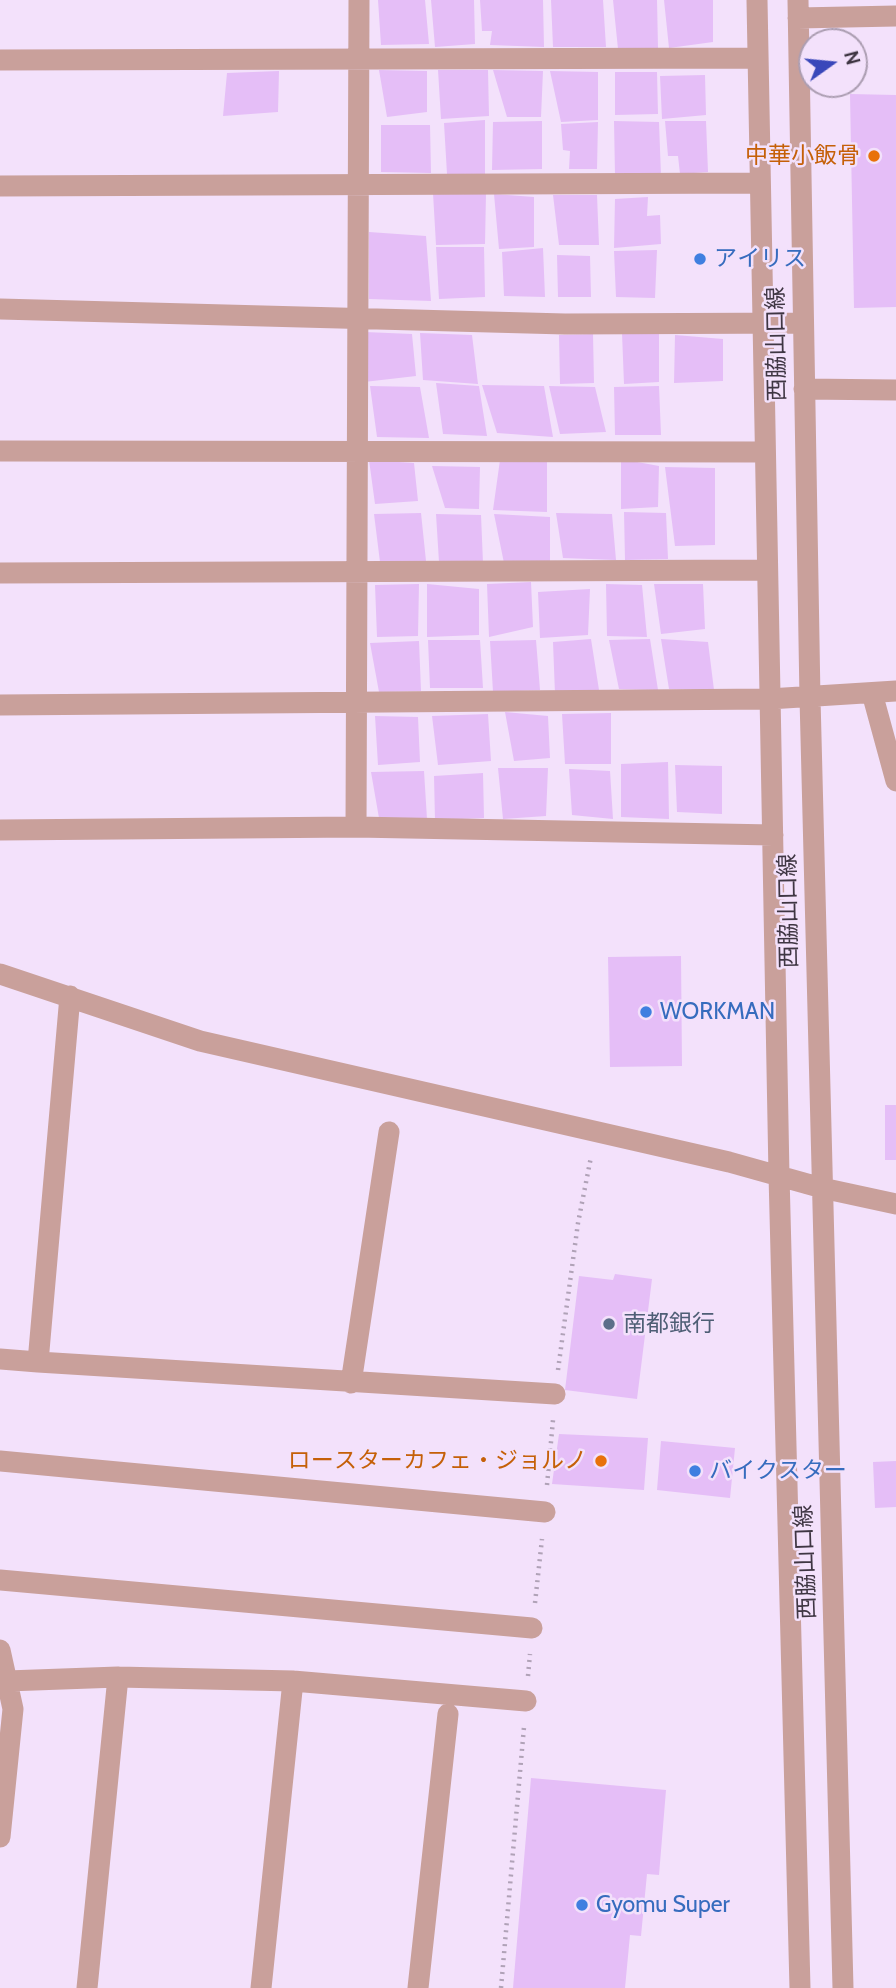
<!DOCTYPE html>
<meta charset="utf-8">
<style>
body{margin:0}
#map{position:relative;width:896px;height:1988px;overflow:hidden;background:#f3e1fb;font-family:Cabin,sans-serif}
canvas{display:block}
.north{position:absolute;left:798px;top:28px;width:70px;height:70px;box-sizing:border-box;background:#f3e1fb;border:2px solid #ab9db1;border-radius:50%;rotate:75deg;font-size:19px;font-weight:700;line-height:28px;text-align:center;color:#3f3643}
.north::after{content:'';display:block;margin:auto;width:24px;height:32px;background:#3947ba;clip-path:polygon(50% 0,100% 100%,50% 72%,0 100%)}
</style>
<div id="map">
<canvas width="896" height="1988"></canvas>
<div class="north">N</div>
</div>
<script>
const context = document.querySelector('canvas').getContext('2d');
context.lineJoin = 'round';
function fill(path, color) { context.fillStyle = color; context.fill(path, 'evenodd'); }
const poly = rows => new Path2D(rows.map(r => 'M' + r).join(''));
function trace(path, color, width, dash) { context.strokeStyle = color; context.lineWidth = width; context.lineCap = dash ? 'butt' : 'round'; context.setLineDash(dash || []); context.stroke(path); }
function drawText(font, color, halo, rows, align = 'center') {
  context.font = font + ' Cabin,"Noto Sans JP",sans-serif'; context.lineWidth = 5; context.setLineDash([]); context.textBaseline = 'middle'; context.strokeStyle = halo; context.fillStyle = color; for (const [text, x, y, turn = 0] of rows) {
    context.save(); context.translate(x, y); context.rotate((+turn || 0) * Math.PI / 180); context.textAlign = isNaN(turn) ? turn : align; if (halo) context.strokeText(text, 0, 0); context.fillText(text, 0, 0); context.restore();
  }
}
const building = poly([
 [378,0,425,0,429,44,381,45],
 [431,0,474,0,475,44,435,47],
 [480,0,543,0,544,47,490,45,492,31,482,31],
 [551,0,603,0,606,47,553,47],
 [613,0,657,0,658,48,618,49],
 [664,0,713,0,713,42,669,48],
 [379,70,427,71,427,112,387,117],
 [438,70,488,70,489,116,441,119],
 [493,70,543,71,541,117,507,117],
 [279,71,278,112,223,116,227,73],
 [550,71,598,72,598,120,561,122],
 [615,72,657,72,658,114,615,115],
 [705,75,706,115,662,119,660,76],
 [850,94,896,95,896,307,854,308],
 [485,120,485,174,447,174,444,123],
 [542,121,542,169,492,170,493,122],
 [614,121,659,122,661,176,615,175],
 [665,121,706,121,708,172,680,174,678,156,668,156],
 [598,122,597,169,569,169,570,151,563,150,561,124],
 [381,125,430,125,431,173,381,172],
 [433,193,486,193,485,244,436,245],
 [494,194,534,197,534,247,499,249],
 [553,195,597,195,599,245,559,245],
 [648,197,647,216,660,215,661,244,614,248,615,199],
 [369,232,426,236,431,301,369,299],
 [436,247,484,247,485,297,439,299],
 [543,248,545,297,504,296,502,252],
 [657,250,655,298,616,297,614,251],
 [557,255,590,256,591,297,558,297],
 [365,332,412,334,416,376,364,382],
 [420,333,472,335,478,384,423,380],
 [622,333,659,334,659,382,624,384],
 [593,334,594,383,560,384,559,335],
 [675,335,723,339,723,381,674,383],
 [436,383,479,386,487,436,443,434],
 [482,385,544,386,553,437,497,433],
 [370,386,420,387,429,438,377,437],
 [549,386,595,387,606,432,560,434],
 [659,386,661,435,615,435,614,387],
 [621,459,659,466,658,507,621,509],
 [369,460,414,463,418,501,375,504],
 [500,460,547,462,547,512,493,510],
 [432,466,480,467,479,509,445,508],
 [665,467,715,468,715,545,675,546],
 [624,512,666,513,668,559,625,560],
 [421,513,426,561,380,562,374,514],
 [556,513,612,514,616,560,563,558],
 [436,514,481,515,483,563,439,562],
 [494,514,550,517,550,562,504,563],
 [531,582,533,627,489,637,487,584],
 [419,584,418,636,377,637,375,585],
 [427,584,479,589,479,635,427,637],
 [606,584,642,585,647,637,607,636],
 [654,584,703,584,705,629,661,634],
 [590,589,588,635,540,638,538,592],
 [591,639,599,690,555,694,553,642],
 [650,639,658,690,619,689,609,640],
 [661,639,708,642,714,690,669,689],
 [428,640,480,640,483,688,430,688],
 [536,640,540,690,493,692,490,641],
 [419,641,421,691,379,692,370,643],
 [505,712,548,716,550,758,514,761],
 [611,713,611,764,565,764,562,714],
 [488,714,491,761,438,765,432,716],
 [375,716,418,717,420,762,378,765],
 [668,762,669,819,621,817,621,764],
 [675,765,722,766,722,814,677,812],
 [498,768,548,768,546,816,503,819],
 [569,769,610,771,613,819,572,815],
 [424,771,427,819,379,818,371,772],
 [483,773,484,818,435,820,434,776],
 [681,956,682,1066,610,1067,608,957],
 [885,1105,896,1105,896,1160,885,1160],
 [615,1274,652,1279,637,1399,565,1390,579,1276,613,1280],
 [559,1434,648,1438,644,1490,552,1484],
 [661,1441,735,1448,730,1498,657,1490],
 [896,1461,896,1507,875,1508,873,1462],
 [531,1778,666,1790,659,1875,647,1874,641,1936,630,1935,625,1988,513,1988]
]);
const path = poly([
 [558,1370,578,1223,591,1157],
 [547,1485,553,1420],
 [535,1603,542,1539],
 [528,1676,530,1654],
 [501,1988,524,1727]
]);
const minor = poly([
 [757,0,779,1175,800,1988],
 [798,0,810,698,843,1988],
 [798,18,896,16],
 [0,60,758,58],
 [0,186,760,183],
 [0,309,565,324,803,323],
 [804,389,896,390],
 [0,451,765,452],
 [0,573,767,570],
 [872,693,896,781],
 [0,705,769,699,896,691],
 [356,827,359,0],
 [0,830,356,827,773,835],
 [0,974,200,1041,729,1162,822,1188,896,1204],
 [0,1359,38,1362,70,996],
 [38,1362,555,1394],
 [351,1383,389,1132],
 [0,1461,545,1512],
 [0,1580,532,1628],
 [0,1650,13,1709,0,1837],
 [7,1681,118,1677,293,1681,526,1701],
 [87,1988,118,1677],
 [261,1988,293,1681],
 [418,1988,448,1714]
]);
const markers = [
 [874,156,7,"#e8710a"],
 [700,259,7,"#3f7fe0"],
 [646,1012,7,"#3f7fe0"],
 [609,1324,7,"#5c6f8a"],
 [601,1461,7,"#e8710a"],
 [695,1471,7,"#3f7fe0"],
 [582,1905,7,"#3f7fe0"]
];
const foodNames = [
 ["中華小飯骨",860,156],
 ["ロースターカフェ・ジョルノ",587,1461]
];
const shopNames = [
 ["アイリス",714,259],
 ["WORKMAN",660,1012],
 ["バイクスター",709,1471],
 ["Gyomu Super",596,1905]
];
const streetNames = [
 ["西脇山口線",777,344,-91],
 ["西脇山口線",789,911,-91],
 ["西脇山口線",806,1562,-92]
];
const serviceNames = [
 ["南都銀行",623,1324]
];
fill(building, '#e5bef7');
trace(path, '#b0a2b7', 4.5, [2, 5]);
trace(minor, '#c9a09b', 21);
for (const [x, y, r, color] of markers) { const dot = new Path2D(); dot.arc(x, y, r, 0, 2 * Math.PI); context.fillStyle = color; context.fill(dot); trace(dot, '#f3e1fb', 2.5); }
drawText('23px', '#c56008', '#f3e1fb', foodNames, 'right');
drawText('23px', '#366cbe', '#f3e1fb', shopNames, 'left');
drawText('23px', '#3f3643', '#f3e1fb', streetNames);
drawText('23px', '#4e5e75', '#f3e1fb', serviceNames, 'left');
</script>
